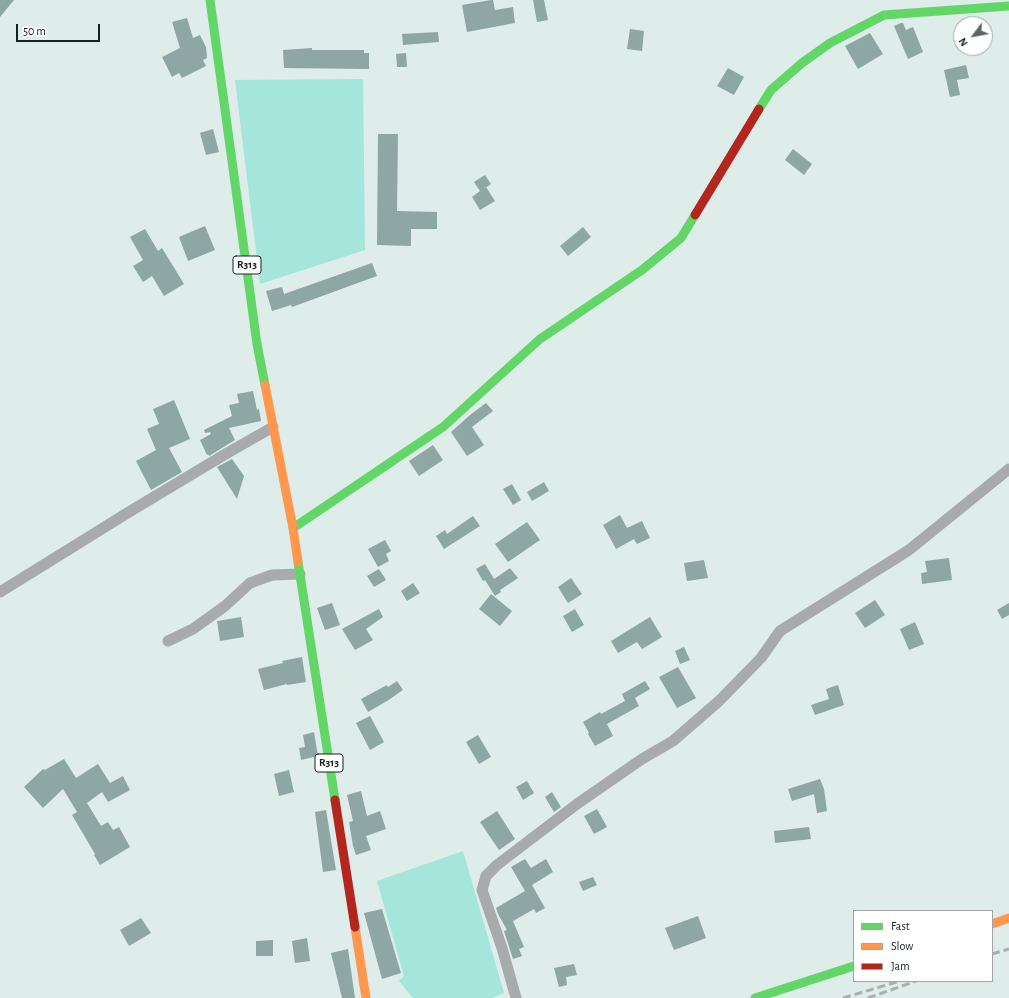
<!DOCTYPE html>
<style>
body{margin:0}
#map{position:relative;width:1009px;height:998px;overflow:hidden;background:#deecea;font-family:"Alegreya Sans",sans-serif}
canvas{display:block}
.legend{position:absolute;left:853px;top:910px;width:140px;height:72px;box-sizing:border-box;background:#fff;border:1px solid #a2a6a5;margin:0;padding:5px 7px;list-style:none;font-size:12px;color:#16201e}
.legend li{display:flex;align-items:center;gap:8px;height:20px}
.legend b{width:20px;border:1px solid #a2a6a5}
.north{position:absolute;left:953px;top:16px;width:40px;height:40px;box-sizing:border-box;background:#fff;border:1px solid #a2a6a5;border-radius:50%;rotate:238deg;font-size:11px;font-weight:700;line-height:16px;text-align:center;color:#16201e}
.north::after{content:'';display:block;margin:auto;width:14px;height:18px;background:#5c6765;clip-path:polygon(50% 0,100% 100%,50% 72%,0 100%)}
.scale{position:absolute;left:16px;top:24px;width:84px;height:18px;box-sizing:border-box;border:2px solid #16201e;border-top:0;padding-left:5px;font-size:12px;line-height:14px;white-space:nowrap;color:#16201e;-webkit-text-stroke:3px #fff;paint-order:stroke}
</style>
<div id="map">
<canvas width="1009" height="998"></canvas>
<ul class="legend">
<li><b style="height:5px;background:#63d668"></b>Fast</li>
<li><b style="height:5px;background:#ff974d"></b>Slow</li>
<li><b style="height:5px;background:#b3261e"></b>Jam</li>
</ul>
<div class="north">N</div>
<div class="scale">50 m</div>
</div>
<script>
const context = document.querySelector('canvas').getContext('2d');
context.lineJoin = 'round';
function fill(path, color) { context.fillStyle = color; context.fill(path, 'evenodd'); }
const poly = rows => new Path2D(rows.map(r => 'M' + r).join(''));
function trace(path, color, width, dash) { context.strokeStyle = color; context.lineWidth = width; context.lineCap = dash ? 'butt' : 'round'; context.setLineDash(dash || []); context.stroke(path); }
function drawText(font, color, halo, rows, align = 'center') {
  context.font = font + ' "Alegreya Sans",sans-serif'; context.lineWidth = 3; context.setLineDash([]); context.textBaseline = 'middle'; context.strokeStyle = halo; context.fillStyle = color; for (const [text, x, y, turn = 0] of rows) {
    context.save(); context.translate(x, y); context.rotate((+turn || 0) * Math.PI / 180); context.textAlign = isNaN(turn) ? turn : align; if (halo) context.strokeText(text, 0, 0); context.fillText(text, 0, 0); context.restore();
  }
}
const green = poly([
 [363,79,365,250,260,284,235,80],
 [463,851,504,993,492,998,413,998,399,981,404,976,377,881]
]);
const building = poly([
 [0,0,14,0,0,17],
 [491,0,493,0,495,10,513,7,515,23,467,32,462,5],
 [533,0,544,0,548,20,537,22],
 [187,18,193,38,200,35,206,47,207,58,203,60,206,66,182,78,179,73,172,77,162,57,180,48,172,22],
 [901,23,903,23,906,30,913,27,923,52,908,59,894,26],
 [630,29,644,31,642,51,627,49],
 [438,32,439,42,403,45,402,34],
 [870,33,883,54,858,69,845,46],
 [312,48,312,50,364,50,364,53,369,53,369,69,284,68,283,50],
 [406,53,407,67,397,67,396,54],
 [966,65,969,78,957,80,960,95,950,97,944,70],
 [728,68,744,77,734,95,717,86],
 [213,129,219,152,206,155,200,133],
 [378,134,398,134,397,211,437,212,437,229,411,229,411,246,377,245],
 [793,149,812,164,804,175,785,160],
 [485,175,491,184,484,189,486,187,495,201,480,210,472,197,480,191,474,182],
 [205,226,215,250,188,261,179,237],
 [583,227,591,237,568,256,560,246],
 [145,229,158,251,162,248,184,284,164,296,152,276,143,282,133,266,143,260,130,237],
 [372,263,377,276,292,307,291,305,272,311,266,291,282,287,284,294],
 [253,391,257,410,259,409,261,421,229,428,235,440,209,456,208,454,207,455,200,440,211,434,210,432,205,433,204,430,232,416,229,405,239,403,237,394],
 [174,400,190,439,169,448,182,472,151,490,136,461,156,450,147,429,159,424,153,409],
 [486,403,493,411,472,427,484,445,467,456,451,432,470,415],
 [433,445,443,460,419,476,409,461],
 [232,459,244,476,237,499,217,467],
 [544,482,549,491,532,501,527,492],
 [512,484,521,500,513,505,503,489],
 [620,515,627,528,642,521,650,538,637,544,634,539,616,549,603,525],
 [473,516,480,526,444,549,436,536,445,530,447,534],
 [527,522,540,540,508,562,495,544],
 [385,540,391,551,386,554,389,561,378,567,368,549],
 [949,558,952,580,922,584,921,573,927,572,925,561],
 [704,560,708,578,687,581,684,563],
 [485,564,494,579,510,568,518,578,500,590,501,592,495,596,485,580,483,581,476,569],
 [379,569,386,580,374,587,367,576],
 [571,578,582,594,568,603,558,587],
 [413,583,420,593,407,601,401,591],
 [491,594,512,611,500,626,479,609],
 [875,600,885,615,865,628,855,613],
 [332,603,340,625,325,630,317,608],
 [1009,603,1009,615,1002,619,997,610],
 [379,609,383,617,366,629,373,640,355,650,342,629],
 [575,609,584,625,572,632,563,616],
 [241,617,244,637,220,641,217,621],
 [650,617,662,637,642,649,637,642,618,653,611,641],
 [915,622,924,644,909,650,900,629],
 [684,647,690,660,680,664,675,651],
 [302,657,306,682,287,685,287,684,264,690,258,669,283,663,282,661],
 [678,667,696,698,677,708,659,677],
 [397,681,403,690,387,701,368,712,361,699,387,685,388,687],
 [645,681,650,689,635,698,639,706,607,724,613,736,595,746,588,734,589,733,583,722,600,712,601,714,625,701,622,694],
 [838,685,844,705,815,715,811,705,829,699,826,689],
 [370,716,384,742,370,750,356,723],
 [314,732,318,756,301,760,299,748,305,747,303,735],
 [478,735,491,757,479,764,466,742],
 [64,759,76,778,98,764,110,783,123,776,130,790,108,802,102,792,87,803,101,826,108,822,113,830,119,827,130,847,100,865,94,855,95,854,72,815,77,812,63,789,43,808,24,787,43,769,45,770],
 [289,770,294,792,279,796,274,774],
 [820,779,824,789,827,811,817,813,814,794,792,801,788,789],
 [527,781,534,793,523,800,516,787],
 [361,791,367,816,380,811,386,829,366,836,371,850,356,855,353,846,349,822,353,821,347,795],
 [552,792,561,807,554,812,545,797],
 [597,809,607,827,594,834,584,816],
 [326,810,336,870,323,872,315,812],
 [497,811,515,839,499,850,480,822],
 [809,827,811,839,775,843,774,831],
 [525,859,531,868,546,859,553,872,532,885,545,908,536,913,534,909,513,921,524,947,519,949,522,956,513,959,504,931,507,930,498,914,496,908,525,891,511,867],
 [593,877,597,885,583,891,579,882],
 [382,909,401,973,382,979,364,913],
 [698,916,706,938,674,950,665,928],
 [141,918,151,933,129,946,120,930],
 [307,938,310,961,295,963,292,941],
 [273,940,273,956,256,956,256,941],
 [348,949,355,998,342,998,331,953],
 [574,964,577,975,566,977,567,985,559,987,554,968]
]);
const street = poly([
 [0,592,129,512,229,452,273,427],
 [168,641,193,629,225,606,250,583,272,575,300,574],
 [516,998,502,948,482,890,486,876,497,865,577,804,642,759,673,741,719,701,761,658,780,631,909,550,1009,469]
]);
const fast = poly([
 [210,0,257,344,265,385],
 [759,109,771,90,802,63,830,43,884,15,1009,6],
 [293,528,443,427,540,339,642,270,681,238,695,215],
 [298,562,335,800],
 [755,998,854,966]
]);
const slow = poly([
 [265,385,293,528,298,562],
 [992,924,1009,918],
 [355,927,366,998]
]);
const jam = poly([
 [695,215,759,109],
 [335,800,355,927]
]);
const rail = poly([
 [992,954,1009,949],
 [843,998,900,981],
 [868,998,916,981]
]);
const shields = [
 [247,265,28],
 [329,763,28]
];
const shieldNames = [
 ["R313",247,265],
 ["R313",329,763]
];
fill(green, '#a4e5dc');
fill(building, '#8ea6a4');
trace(street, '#a7abab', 11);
trace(fast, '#63d668', 9);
trace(slow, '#ff974d', 9);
trace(jam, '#b3261e', 9);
trace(rail, '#a7b0ae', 3, [8, 4]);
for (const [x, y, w] of shields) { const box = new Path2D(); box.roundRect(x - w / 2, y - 9, w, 18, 3); context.fillStyle = '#fff'; context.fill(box); trace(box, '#16201e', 1); }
drawText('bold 11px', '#16201e', null, shieldNames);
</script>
